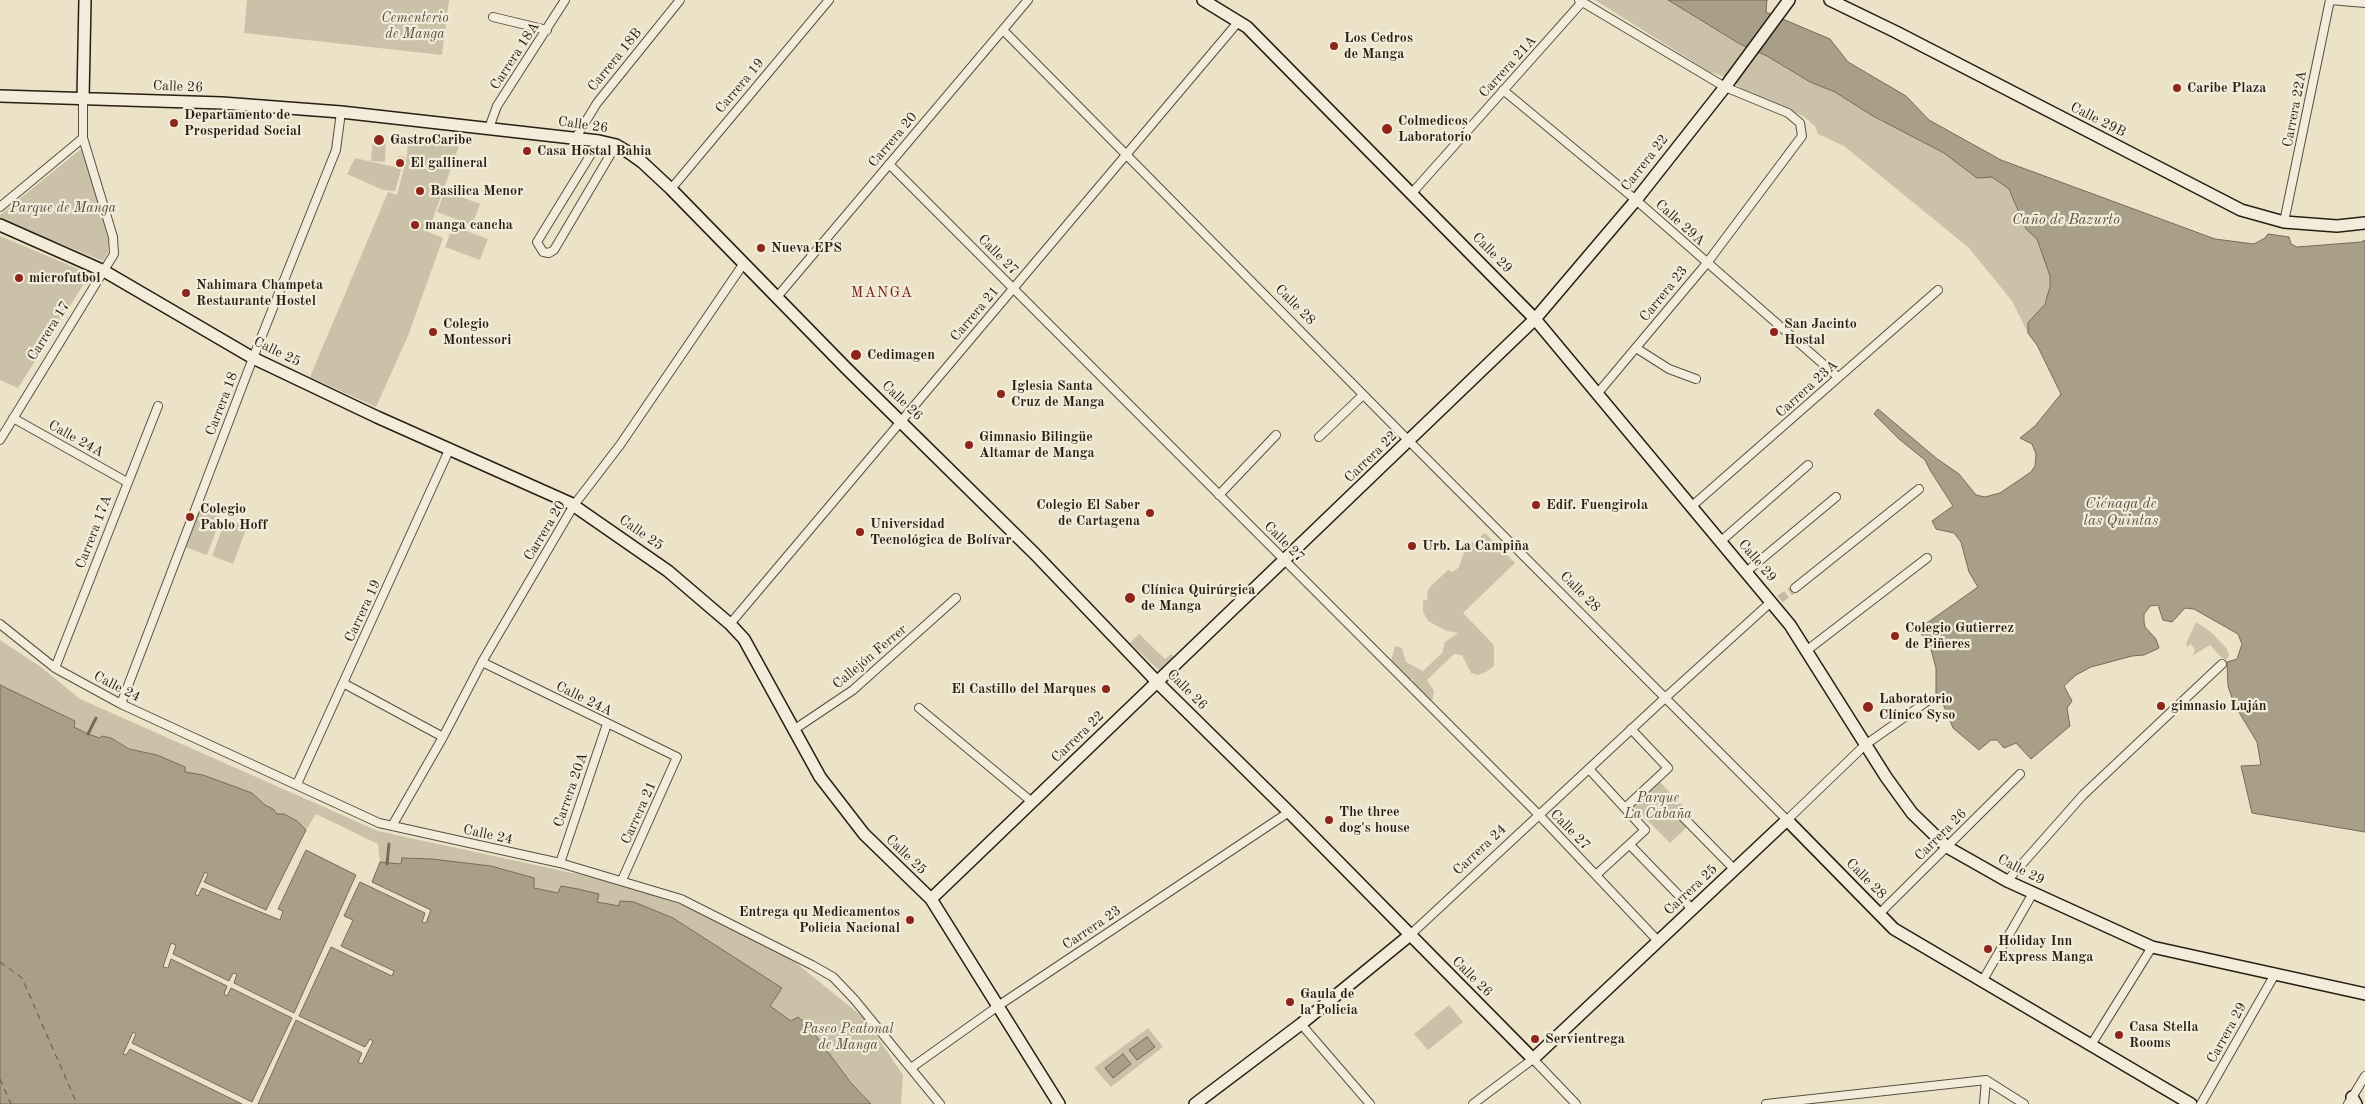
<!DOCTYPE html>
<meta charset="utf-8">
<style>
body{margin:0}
canvas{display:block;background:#ebe2c7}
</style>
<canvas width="2365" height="1104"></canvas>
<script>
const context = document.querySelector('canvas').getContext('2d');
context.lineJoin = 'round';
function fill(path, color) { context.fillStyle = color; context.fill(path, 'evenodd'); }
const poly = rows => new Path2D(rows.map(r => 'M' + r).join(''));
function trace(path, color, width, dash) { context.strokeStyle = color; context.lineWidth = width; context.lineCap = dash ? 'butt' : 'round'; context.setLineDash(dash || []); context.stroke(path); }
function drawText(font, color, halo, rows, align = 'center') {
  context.font = font + ' "Old Standard TT",serif'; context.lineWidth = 4.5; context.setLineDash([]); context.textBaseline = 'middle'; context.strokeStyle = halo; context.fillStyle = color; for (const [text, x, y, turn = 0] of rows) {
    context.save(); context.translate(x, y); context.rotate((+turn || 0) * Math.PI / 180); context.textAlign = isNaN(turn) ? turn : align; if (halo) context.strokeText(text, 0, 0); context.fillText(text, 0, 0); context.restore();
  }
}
const green = poly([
 [247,0,449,0,442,55,244,33],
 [1595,0,1668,0,1740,44,1767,56,1810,82,1835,92,1873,116,1944,153,1971,172,1992,177,2009,189,2026,229,2037,238,2050,276,2049,296,2037,314,2028,323,2028,333,2012,301,1969,248,1844,146,1818,134,1815,126,1803,116,1756,96,1742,89,1728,78,1708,71],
 [408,135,462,138,428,232,443,238,408,336,376,407,310,377,388,192,397,195,407,156],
 [373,137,386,138,385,162,371,161],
 [82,148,109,241,108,252,103,261,0,219,0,215],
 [398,156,405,157,395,191,383,190,347,174,355,158,399,168,396,166],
 [445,191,480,204,472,225,437,212],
 [453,226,488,239,480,260,445,247],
 [0,236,90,274,18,388,0,380],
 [199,510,221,517,207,555,185,547],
 [226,519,247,527,233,564,212,556],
 [1485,533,1515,563,1463,613,1494,645,1494,666,1486,672,1478,675,1471,673,1462,655,1454,654,1427,680,1434,691,1432,703,1412,687,1413,679,1405,681,1397,672,1391,661,1395,646,1402,648,1406,662,1423,671,1442,653,1445,642,1458,633,1447,631,1428,621,1423,612,1423,601,1428,599,1427,592,1431,586,1448,570,1453,572,1459,567,1465,549,1472,542,1476,544,1480,542,1481,536],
 [2196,622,2211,632,2227,649,2229,655,2226,660,2221,657,2210,645,2192,656,2195,650,2191,644,2187,647,2186,644],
 [1139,634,1165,659,1171,654,1176,659,1162,673,1130,643],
 [0,640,41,667,80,699,378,831,614,882,711,915,795,962,865,1019,903,1075,901,1104,871,1104,851,1083,810,1028,798,1017,791,1021,769,1006,782,988,673,918,597,902,561,886,559,893,534,888,533,878,491,866,432,859,402,858,401,864,380,862,378,844,316,814,306,830,297,821,284,814,277,815,273,809,265,805,252,793,203,775,184,772,157,755,129,749,111,738,100,738,88,734,74,727,75,721,0,685],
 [1659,781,1683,806,1674,814,1687,827,1670,843,1633,806],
 [1449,1005,1463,1022,1428,1050,1414,1034],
 [1148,1028,1163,1047,1111,1087,1094,1068]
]);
const water = poly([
 [1668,0,1767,0,1766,12,1830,39,1848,62,1906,96,1929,120,2001,160,2215,239,2254,244,2265,238,2268,234,2289,237,2291,244,2297,247,2361,242,2365,240,2365,832,2252,813,2241,766,2261,765,2257,742,2234,704,2228,686,2227,662,2237,659,2242,644,2238,634,2194,609,2185,608,2172,622,2163,620,2158,605,2150,606,2144,614,2144,622,2145,627,2156,639,2159,648,2144,655,2132,656,2091,667,2076,675,2064,686,2072,701,2067,708,2070,726,2031,759,2016,743,2004,748,1997,740,1991,740,1979,750,1953,728,1944,706,1936,698,1936,668,1929,642,1917,630,1978,587,1969,572,1961,542,1954,533,1936,529,1932,521,1953,506,1930,470,1925,460,1899,439,1874,414,1878,409,1936,458,1959,474,1976,495,1985,497,2000,493,2031,472,2035,466,2036,454,2032,444,2020,438,2035,426,2061,394,2037,345,2028,333,2028,323,2045,304,2050,287,2050,276,2037,239,2026,229,2009,189,1992,177,1977,178,1944,153,1873,116,1835,92,1810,82,1767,56,1740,44,1668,0],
 [0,685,75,721,74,727,88,734,100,738,102,736,111,738,129,749,157,755,185,767,185,772,203,775,252,793,265,805,273,809,277,814,284,814,297,821,306,830,266,910,204,882,208,874,205,872,195,894,198,896,202,888,280,920,283,911,278,909,306,850,356,875,294,1013,234,983,237,974,233,973,229,981,173,954,176,945,171,943,163,967,168,968,171,959,227,986,224,994,227,996,231,988,292,1018,252,1102,132,1043,136,1034,133,1032,123,1054,126,1055,130,1049,242,1104,0,1104,0,685],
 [402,858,432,859,491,866,534,878,534,888,558,893,561,886,578,889,599,894,597,902,619,906,620,901,634,902,673,918,782,988,770,1006,791,1021,798,1017,810,1028,851,1083,871,1104,258,1104,296,1020,362,1053,358,1062,362,1064,373,1041,370,1039,365,1047,299,1016,331,947,392,976,394,971,341,946,353,920,344,916,360,882,425,913,422,922,426,923,431,910,372,882,380,862,401,864,402,858],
 [1147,1037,1155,1047,1137,1060,1129,1050,1147,1037],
 [1123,1054,1131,1064,1113,1078,1105,1068,1123,1054]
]);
const stream = poly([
 [88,734,96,718],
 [387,864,389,844]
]);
const ferry = poly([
 [0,962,22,978,77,1104],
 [0,1079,11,1104]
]);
const streetTunnel = poly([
 [1780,599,1795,588]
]);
const street = poly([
 [1579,0,1725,87,1788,113,1800,123,1802,136,1707,263,1597,394],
 [2330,0,2365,3],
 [493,17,547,30],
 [1003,30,1409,441,1787,820,1865,745,1929,700],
 [1503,90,1636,200,1838,377],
 [489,128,497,106,565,0],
 [575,139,597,103,680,0],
 [599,141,537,242,543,252,549,253,554,250,616,145],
 [889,164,1539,815,1658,941],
 [671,189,829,0],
 [1412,193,1582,2],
 [0,207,83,138],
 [2284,222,2330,0],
 [777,297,1028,0],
 [1636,348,1669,369,1696,379],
 [13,418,127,482],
 [1319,437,1363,395],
 [0,440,114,254,113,237,83,138,83,98],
 [1219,495,1276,435],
 [1692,506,1938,290],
 [1721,541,1808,465],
 [1746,572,1836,497],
 [1795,588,1919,489],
 [0,624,55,668,121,704,379,823,560,863,681,899,812,965,833,977,854,999,940,1104],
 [730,624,1239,21],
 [1806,651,1927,558],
 [482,662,677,757,622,880],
 [55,668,158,406],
 [343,683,443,737],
 [121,704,253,358,336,150,341,112],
 [919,708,1032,802],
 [795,729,853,690,956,598],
 [1589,769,1645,830,1596,875],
 [297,784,450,448],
 [1625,808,1668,768,1631,729],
 [1682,816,1735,870],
 [392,826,443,737,482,662,574,505,620,445,744,263],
 [1630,845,1692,909],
 [560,863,607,724],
 [2007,881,2083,795,2222,664],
 [1879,914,2020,774],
 [1410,935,1665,698,1771,602],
 [1983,980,2033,893],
 [1301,1024,1370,1104],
 [2091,1045,2152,947],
 [911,1068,1001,1004,1289,812],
 [1473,1104,1533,1059,1576,1104],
 [1766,1104,1986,1080,2024,1104],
 [1984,1104,1986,1080],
 [2201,1104,2275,974],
 [2348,1104,2365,1076]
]);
const secondary = poly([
 [1203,0,1247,27,1535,319,1790,625,1886,777,1912,813,1947,847,2007,881,2152,947,2365,994],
 [1830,0,1896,32,2241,210,2284,222,2337,226,2365,223],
 [0,96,222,103,341,112,599,141,616,145,628,152,642,162,671,189,846,368,1035,554,1161,686,1289,812,1533,1059,1787,820,1894,929,2191,1104],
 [83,98,85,0],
 [0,225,104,271,253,358,377,417,570,503,668,571,730,624,744,639,820,777,864,834,931,899,1059,1104],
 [931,899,1535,319,1636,200,1725,87,1789,0],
 [2352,1097,2356,1104],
 [1195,1104,1301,1024,1410,935]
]);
const markers = [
 [1334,46,5,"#8f2418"],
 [2177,88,5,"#8f2418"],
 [174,123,5,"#8f2418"],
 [1387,129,6,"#8f2418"],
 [379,140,6,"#8f2418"],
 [527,151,5,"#8f2418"],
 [400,163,5,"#8f2418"],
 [420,191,5,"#8f2418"],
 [415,225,5,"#8f2418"],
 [761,248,5,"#8f2418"],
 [19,278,5,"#8f2418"],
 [186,293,5,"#8f2418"],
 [433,332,5,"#8f2418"],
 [1774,332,5,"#8f2418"],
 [856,355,6,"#8f2418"],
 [1001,394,5,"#8f2418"],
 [969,445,5,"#8f2418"],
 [1536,505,5,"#8f2418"],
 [1150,513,5,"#8f2418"],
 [190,517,5,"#8f2418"],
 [860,532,5,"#8f2418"],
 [1412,546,5,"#8f2418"],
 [1130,598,6,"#8f2418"],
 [1895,636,5,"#8f2418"],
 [1106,689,5,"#8f2418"],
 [2161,706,5,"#8f2418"],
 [1868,707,6,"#8f2418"],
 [1329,820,5,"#8f2418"],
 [910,920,5,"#8f2418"],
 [1988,949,5,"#8f2418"],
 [1290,1002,5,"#8f2418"],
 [2119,1035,5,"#8f2418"],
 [1535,1039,5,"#8f2418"]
];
const parkNames = [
 ["Cementerio",415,18],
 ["de Manga",415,34],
 ["Parque de Manga",63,208],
 ["Parque",1658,798],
 ["La Cabaña",1658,814],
 ["Paseo Peatonal",848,1029],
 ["de Manga",848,1045]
];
const poiNames = [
 ["Los Cedros",1344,38],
 ["de Manga",1344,54],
 ["Caribe Plaza",2187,88],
 ["Departamento de",184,115],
 ["Prosperidad Social",184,131],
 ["Colmedicos",1398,121],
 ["Laboratorio",1398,137],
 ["GastroCaribe",390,140],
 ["Casa Hostal Bahia",537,151],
 ["El gallineral",410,163],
 ["Basilica Menor",430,191],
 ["manga cancha",425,225],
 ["Nueva EPS",771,248],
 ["microfutbol",29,278],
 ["Nahimara Champeta",196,285],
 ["Restaurante Hostel",196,301],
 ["Colegio",443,324],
 ["Montessori",443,340],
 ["San Jacinto",1784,324],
 ["Hostal",1784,340],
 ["Cedimagen",867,355],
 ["Iglesia Santa",1011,386],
 ["Cruz de Manga",1011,402],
 ["Gimnasio Bilingüe",979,437],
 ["Altamar de Manga",979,453],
 ["Colegio El Saber",1140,505,"right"],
 ["de Cartagena",1140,521,"right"],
 ["Edif. Fuengirola",1546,505],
 ["Colegio",200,509],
 ["Pablo Hoff",200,525],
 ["Universidad",870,524],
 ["Tecnológica de Bolívar",870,540],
 ["Urb. La Campiña",1422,546],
 ["Clínica Quirúrgica",1141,590],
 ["de Manga",1141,606],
 ["Colegio Gutierrez",1905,628],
 ["de Piñeres",1905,644],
 ["El Castillo del Marques",1096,689,"right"],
 ["Laboratorio",1879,699],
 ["Clínico Syso",1879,715],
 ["gimnasio Luján",2171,706],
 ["The three",1339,812],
 ["dog's house",1339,828],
 ["Entrega qu Medicamentos",900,912,"right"],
 ["Policia Nacional",900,928,"right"],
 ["Holiday Inn",1998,941],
 ["Express Manga",1998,957],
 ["Gaula de",1300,994],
 ["la Policia",1300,1010],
 ["Casa Stella",2129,1027],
 ["Rooms",2129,1043],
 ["Servientrega",1545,1039]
];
const streetNames = [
 ["Carrera 18A",515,56,-57],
 ["Carrera 18B",615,60,-51],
 ["Carrera 21A",1508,67,-48],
 ["Carrera 19",740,86,-50],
 ["Calle 26",178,87,2],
 ["Carrera 22A",2295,109,-79],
 ["Calle 29B",2098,120,27],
 ["Calle 26",583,125,8],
 ["Carrera 20",893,140,-50],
 ["Carrera 22",1645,163,-52],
 ["Calle 29A",1680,223,42],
 ["Calle 29",1492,253,46],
 ["Calle 27",998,255,45],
 ["Carrera 23",1664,294,-51],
 ["Calle 28",1295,305,45],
 ["Carrera 21",975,314,-50],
 ["Carrera 17",49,331,-58],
 ["Calle 25",277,352,26],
 ["Carrera 23A",1807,389,-42],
 ["Calle 26",902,401,44],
 ["Carrera 18",222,404,-69],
 ["Calle 24A",76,439,29],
 ["Carrera 22",1371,457,-44],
 ["Carrera 20",545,531,-59],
 ["Carrera 17A",94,532,-69],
 ["Calle 25",641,533,35],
 ["Calle 27",1284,542,45],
 ["Calle 29",1757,561,50],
 ["Calle 28",1580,592,45],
 ["Carrera 19",363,611,-65],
 ["Callejón Ferrer",870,657,-40],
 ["Calle 24",117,687,27],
 ["Calle 26",1187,690,45],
 ["Calle 24A",584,699,26],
 ["Carrera 22",1078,737,-44],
 ["Carrera 20A",571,790,-71],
 ["Carrera 21",639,813,-66],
 ["Calle 27",1570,830,46],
 ["Calle 24",488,835,12],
 ["Carrera 26",1941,835,-45],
 ["Carrera 24",1480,850,-43],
 ["Calle 25",906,855,44],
 ["Calle 29",2021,870,27],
 ["Calle 28",1866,879,45],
 ["Carrera 25",1691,890,-43],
 ["Carrera 23",1092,928,-34],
 ["Calle 26",1472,977,45],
 ["Carrera 29",2227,1033,-61]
];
const waterNames = [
 ["Caño de Bazurto",2066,220],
 ["Ciénaga de",2121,504],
 ["las Quintas",2121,521]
];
const neighbourhoodNames = [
 ["MANGA",882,293]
];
fill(green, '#cac1a8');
fill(water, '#a99f89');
trace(water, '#766b59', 1);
trace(stream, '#766b59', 3);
trace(ferry, '#5d5142', 1, [6, 5]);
trace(streetTunnel, '#c4bba3', 8, [8, 4]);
trace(street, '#5a4e3f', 10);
trace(secondary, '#2a1d12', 14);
trace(street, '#f2ecdb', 8);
trace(secondary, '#f2ecdb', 11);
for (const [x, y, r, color] of markers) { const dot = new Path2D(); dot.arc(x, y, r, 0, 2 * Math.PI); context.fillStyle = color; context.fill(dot); trace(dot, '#f2ecdb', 2); }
drawText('italic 14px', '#5a4e3f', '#f2ecdb', parkNames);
drawText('bold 14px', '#2a1d12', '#f2ecdb', poiNames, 'left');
drawText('14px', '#2a1d12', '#f2ecdb', streetNames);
drawText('italic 15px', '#5d5142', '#f2ecdb', waterNames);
context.letterSpacing = '1px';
drawText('15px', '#7a1f14', '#f2ecdb', neighbourhoodNames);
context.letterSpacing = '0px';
</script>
